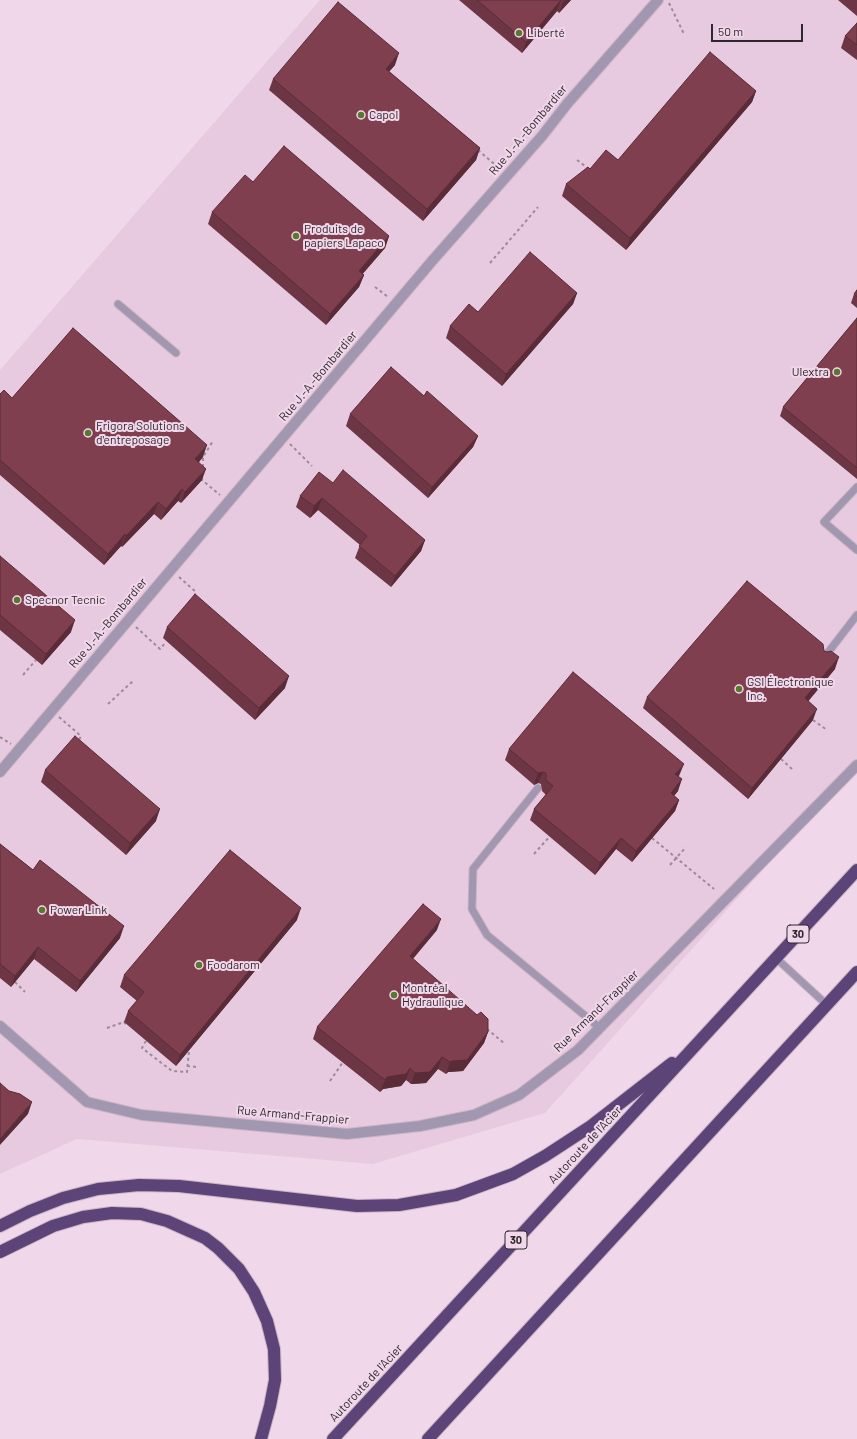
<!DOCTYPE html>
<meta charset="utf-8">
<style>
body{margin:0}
#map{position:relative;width:857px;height:1439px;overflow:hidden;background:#f0d8ea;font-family:Barlow,sans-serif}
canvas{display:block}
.scale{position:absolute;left:711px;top:24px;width:92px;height:18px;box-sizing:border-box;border:2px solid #30272e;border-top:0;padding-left:5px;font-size:12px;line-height:14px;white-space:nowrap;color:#30272e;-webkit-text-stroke:3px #f0d8ea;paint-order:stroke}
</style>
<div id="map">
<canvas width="857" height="1439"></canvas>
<div class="scale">50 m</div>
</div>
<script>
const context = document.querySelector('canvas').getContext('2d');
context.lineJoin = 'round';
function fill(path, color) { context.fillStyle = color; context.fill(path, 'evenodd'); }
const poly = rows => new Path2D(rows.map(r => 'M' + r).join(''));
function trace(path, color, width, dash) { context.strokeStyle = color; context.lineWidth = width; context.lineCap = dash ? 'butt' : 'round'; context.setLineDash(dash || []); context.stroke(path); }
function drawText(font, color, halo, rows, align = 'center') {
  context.font = font + ' Barlow,sans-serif'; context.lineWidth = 4; context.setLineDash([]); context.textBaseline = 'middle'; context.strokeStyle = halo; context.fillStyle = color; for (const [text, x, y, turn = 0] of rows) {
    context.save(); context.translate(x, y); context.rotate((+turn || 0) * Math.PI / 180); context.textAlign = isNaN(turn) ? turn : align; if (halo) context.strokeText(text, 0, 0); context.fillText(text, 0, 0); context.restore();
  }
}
const built = poly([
 [320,0,857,0,857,765,545,1113,373,1164,77,1139,0,1174,0,370]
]);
const path = poly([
 [669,3,684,34],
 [478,150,500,169],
 [577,160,589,169],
 [490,263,538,207],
 [375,287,388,297],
 [290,444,312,466],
 [203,467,203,457,213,441],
 [202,478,202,480,220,495],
 [179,577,196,592],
 [136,627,160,649,166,642],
 [23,675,36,660],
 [108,704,133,681],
 [59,717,81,736,78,742],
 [813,720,827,730],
 [0,737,11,744],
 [781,759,793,770],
 [652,838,714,889],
 [534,854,550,836],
 [670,865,686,847],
 [15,982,25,992],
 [107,1028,124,1022,126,1024],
 [487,1029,505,1044],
 [146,1041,142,1048,172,1071,187,1072,189,1051],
 [187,1066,197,1067],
 [330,1081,343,1062]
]);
const lane = poly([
 [118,304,176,353],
 [857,487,824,522,857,550],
 [823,659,857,615],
 [538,788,473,869,472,909,487,935,600,1028],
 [776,958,827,1005]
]);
const street = poly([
 [0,772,432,261,542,136,567,104,658,0],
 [0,1026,87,1102,142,1115,347,1134,420,1126,474,1115,519,1095,578,1050,857,765]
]);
const highway = poly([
 [0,1226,30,1211,63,1198,98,1189,139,1185,179,1186,357,1206,399,1205,456,1195,513,1174,545,1156,591,1126,672,1063],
 [0,1252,53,1226,83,1217,112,1213,141,1214,167,1221,205,1238,218,1248,239,1269,254,1292,267,1321,274,1349,275,1380,270,1406,261,1439],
 [333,1439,857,870],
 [428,1439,857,972]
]);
const wall = poly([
 [459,0,571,0,559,13,557,11,522,53],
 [838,0,857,0,857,16],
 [857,23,857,60,841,48,845,36],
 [395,65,389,72,480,148,476,160,423,221,269,90,273,79],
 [756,91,752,102,626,250,562,196,566,184,590,169,618,160],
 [253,182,389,236,385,248,362,274,364,275,359,287,326,325,208,224,212,212],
 [857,290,857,308,851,303,854,294],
 [577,293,573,304,502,386,446,338,450,326],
 [857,318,857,479,780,416,783,407],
 [0,394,203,457,199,462,202,480,181,503,178,501,161,520,154,514,122,547,121,546,104,565,0,475],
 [424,396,478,436,473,447,428,498,346,426,350,414],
 [333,483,425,540,421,551,391,587,355,558,360,545,318,510,310,518,296,507,300,496],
 [0,556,71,632,42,665,0,630],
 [167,627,285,688,255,720,163,638],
 [835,669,808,701,813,720,748,799,643,708,647,697],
 [509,749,679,776,679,777,678,791,674,796,679,800,675,811,632,862,616,849,595,875,530,820,534,809,546,795,542,791,541,784,538,783,534,785,505,760],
 [45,770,156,821,126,855,41,782],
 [0,844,120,938,76,992,34,959,11,987,0,978],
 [297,920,176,1066,124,1022,128,1011,137,1001,120,987,124,975],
 [437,930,413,959,488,1032,484,1043,463,1071,448,1072,446,1074,438,1069,426,1083,411,1084,406,1080,401,1086,383,1089,380,1092,313,1039,317,1027]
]);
const shadedWall = poly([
 [561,0,557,11,522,53,526,42],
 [565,0,571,0,559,13,563,2],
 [399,53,395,65,381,80,386,69],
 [756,91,752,102,626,250,630,238],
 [480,148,476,160,423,221,427,209],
 [389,236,385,248,355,283,359,271],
 [364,275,359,287,326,325,330,314],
 [577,293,573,304,502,386,506,374],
 [478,436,473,447,428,498,432,487],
 [207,445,203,457,191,471,195,459],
 [206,469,202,480,181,503,185,492],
 [182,489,178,501,161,520,166,509],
 [322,498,318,510,310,518,314,506],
 [158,502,154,514,122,547,126,536],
 [125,534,121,546,104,565,108,554],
 [425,540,421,551,391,587,395,576],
 [75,620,71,632,42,665,46,654],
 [839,657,835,669,801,710,805,698],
 [289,676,285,688,255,720,259,708],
 [817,709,813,720,748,799,752,788],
 [684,764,679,776,671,786,675,774],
 [543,772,538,783,534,785,538,773],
 [682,779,678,791,666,805,671,793],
 [679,800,675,811,632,862,636,851],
 [160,809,156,821,126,855,130,843],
 [621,838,616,849,595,875,600,863],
 [301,908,297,920,176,1066,180,1055],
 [441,919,437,930,405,967,410,956],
 [124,926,120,938,76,992,80,981],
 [38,947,34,959,11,987,15,976],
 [488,1032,484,1043,463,1071,448,1072,446,1074,450,1062,452,1061],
 [442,1057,438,1069,426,1083,411,1084,415,1073],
 [410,1068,406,1080,401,1086,383,1089,380,1092,385,1080,387,1077],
 [32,1102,28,1114,0,1145,0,1139]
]);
const building = poly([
 [477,0,561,0,526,42,477,0],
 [338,2,399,53,386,69,480,148,427,209,273,79,338,2],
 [857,23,857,45,845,36,857,23],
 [710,52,756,91,630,238,566,184,588,167,590,169,606,150,618,160,710,52],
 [284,146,389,236,359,271,364,275,330,314,212,212,245,175,253,182,284,146],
 [530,252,577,293,506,374,450,326,469,304,478,312,530,252],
 [857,290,857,297,854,294,857,290],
 [857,318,857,468,783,407,857,318],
 [73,328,207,445,195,459,206,469,185,492,182,489,166,509,158,502,126,536,125,534,108,554,0,460,0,394,4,390,12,398,73,328],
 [391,367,424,396,427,391,478,436,432,487,350,414,391,367],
 [343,470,425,540,395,576,359,546,367,536,322,498,314,506,300,496,319,472,333,483,343,470],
 [0,556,75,620,46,654,0,615,0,556],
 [747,581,823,644,824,651,827,652,831,651,839,657,805,698,817,709,752,788,647,697,747,581],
 [195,594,289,676,259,708,167,627,195,594],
 [573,672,684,764,675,774,682,779,671,793,679,800,636,851,621,838,600,863,534,809,553,786,546,780,546,773,543,772,538,773,509,749,573,672],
 [75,736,160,809,130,843,45,770,75,736],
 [0,844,33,870,40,860,124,926,80,981,38,947,15,976,0,964,0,844],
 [230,850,301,908,180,1055,128,1011,144,992,124,975,230,850],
 [423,904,441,919,410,956,477,1015,481,1012,488,1019,488,1032,467,1060,452,1061,450,1062,442,1057,430,1072,415,1073,410,1068,406,1074,387,1077,385,1080,317,1027,423,904],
 [0,1083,9,1091,20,1094,32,1102,0,1139,0,1083]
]);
const markers = [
 [519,33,4,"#59772d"],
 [361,115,4,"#59772d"],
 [296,236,4,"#59772d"],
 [837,372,4,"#59772d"],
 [88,433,4,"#59772d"],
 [17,600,4,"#59772d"],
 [739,689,4,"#59772d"],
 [42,910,4,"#59772d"],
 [199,965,4,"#59772d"],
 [394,995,4,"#59772d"]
];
const shields = [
 [798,934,22],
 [516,1240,22]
];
const shieldNames = [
 ["30",798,934],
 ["30",516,1240]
];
const poiNames = [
 ["Liberté",527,33],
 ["Capol",369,115],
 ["Produits de",304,229],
 ["papiers Lapaco",304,243],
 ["Ulextra",829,372,"right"],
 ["Frigora Solutions",96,426],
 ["d'entreposage",96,440],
 ["Specnor Tecnic",25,600],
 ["GSI Électronique",747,682],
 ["Inc.",747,696],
 ["Power Link",50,910],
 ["Foodarom",207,965],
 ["Montréal",402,988],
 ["Hydraulique",402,1002]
];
const streetNames = [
 ["Rue J.-A.-Bombardier",528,130,-50],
 ["Rue J.-A.-Bombardier",318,376,-50],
 ["Rue J.-A.-Bombardier",108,623,-50],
 ["Rue Armand-Frappier",596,1011,-44],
 ["Rue Armand-Frappier",293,1115,5],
 ["Autoroute de l'Acier",585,1145,-47],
 ["Autoroute de l'Acier",366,1383,-47]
];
fill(built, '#e8cae0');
trace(lane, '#cab5c4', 9);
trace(street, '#cab5c4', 12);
trace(highway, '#cab5c4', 14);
trace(path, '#9c8a98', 2, [3, 3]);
trace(lane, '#a297b1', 7);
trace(street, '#a297b1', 10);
trace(highway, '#5c4378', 12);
fill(wall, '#6d3644');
fill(shadedWall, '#592c37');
fill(building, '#7f3f4f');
trace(building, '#592c37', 1);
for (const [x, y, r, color] of markers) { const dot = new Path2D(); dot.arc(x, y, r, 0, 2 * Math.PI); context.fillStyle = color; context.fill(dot); trace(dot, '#f0d8ea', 1.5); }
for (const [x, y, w] of shields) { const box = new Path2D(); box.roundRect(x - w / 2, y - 9, w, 18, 3); context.fillStyle = '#f0d8ea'; context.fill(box); trace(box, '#30272e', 1); }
drawText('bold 11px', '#30272e', null, shieldNames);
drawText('12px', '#30272e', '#f0d8ea', poiNames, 'left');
drawText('12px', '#30272e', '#f0d8ea', streetNames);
</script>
